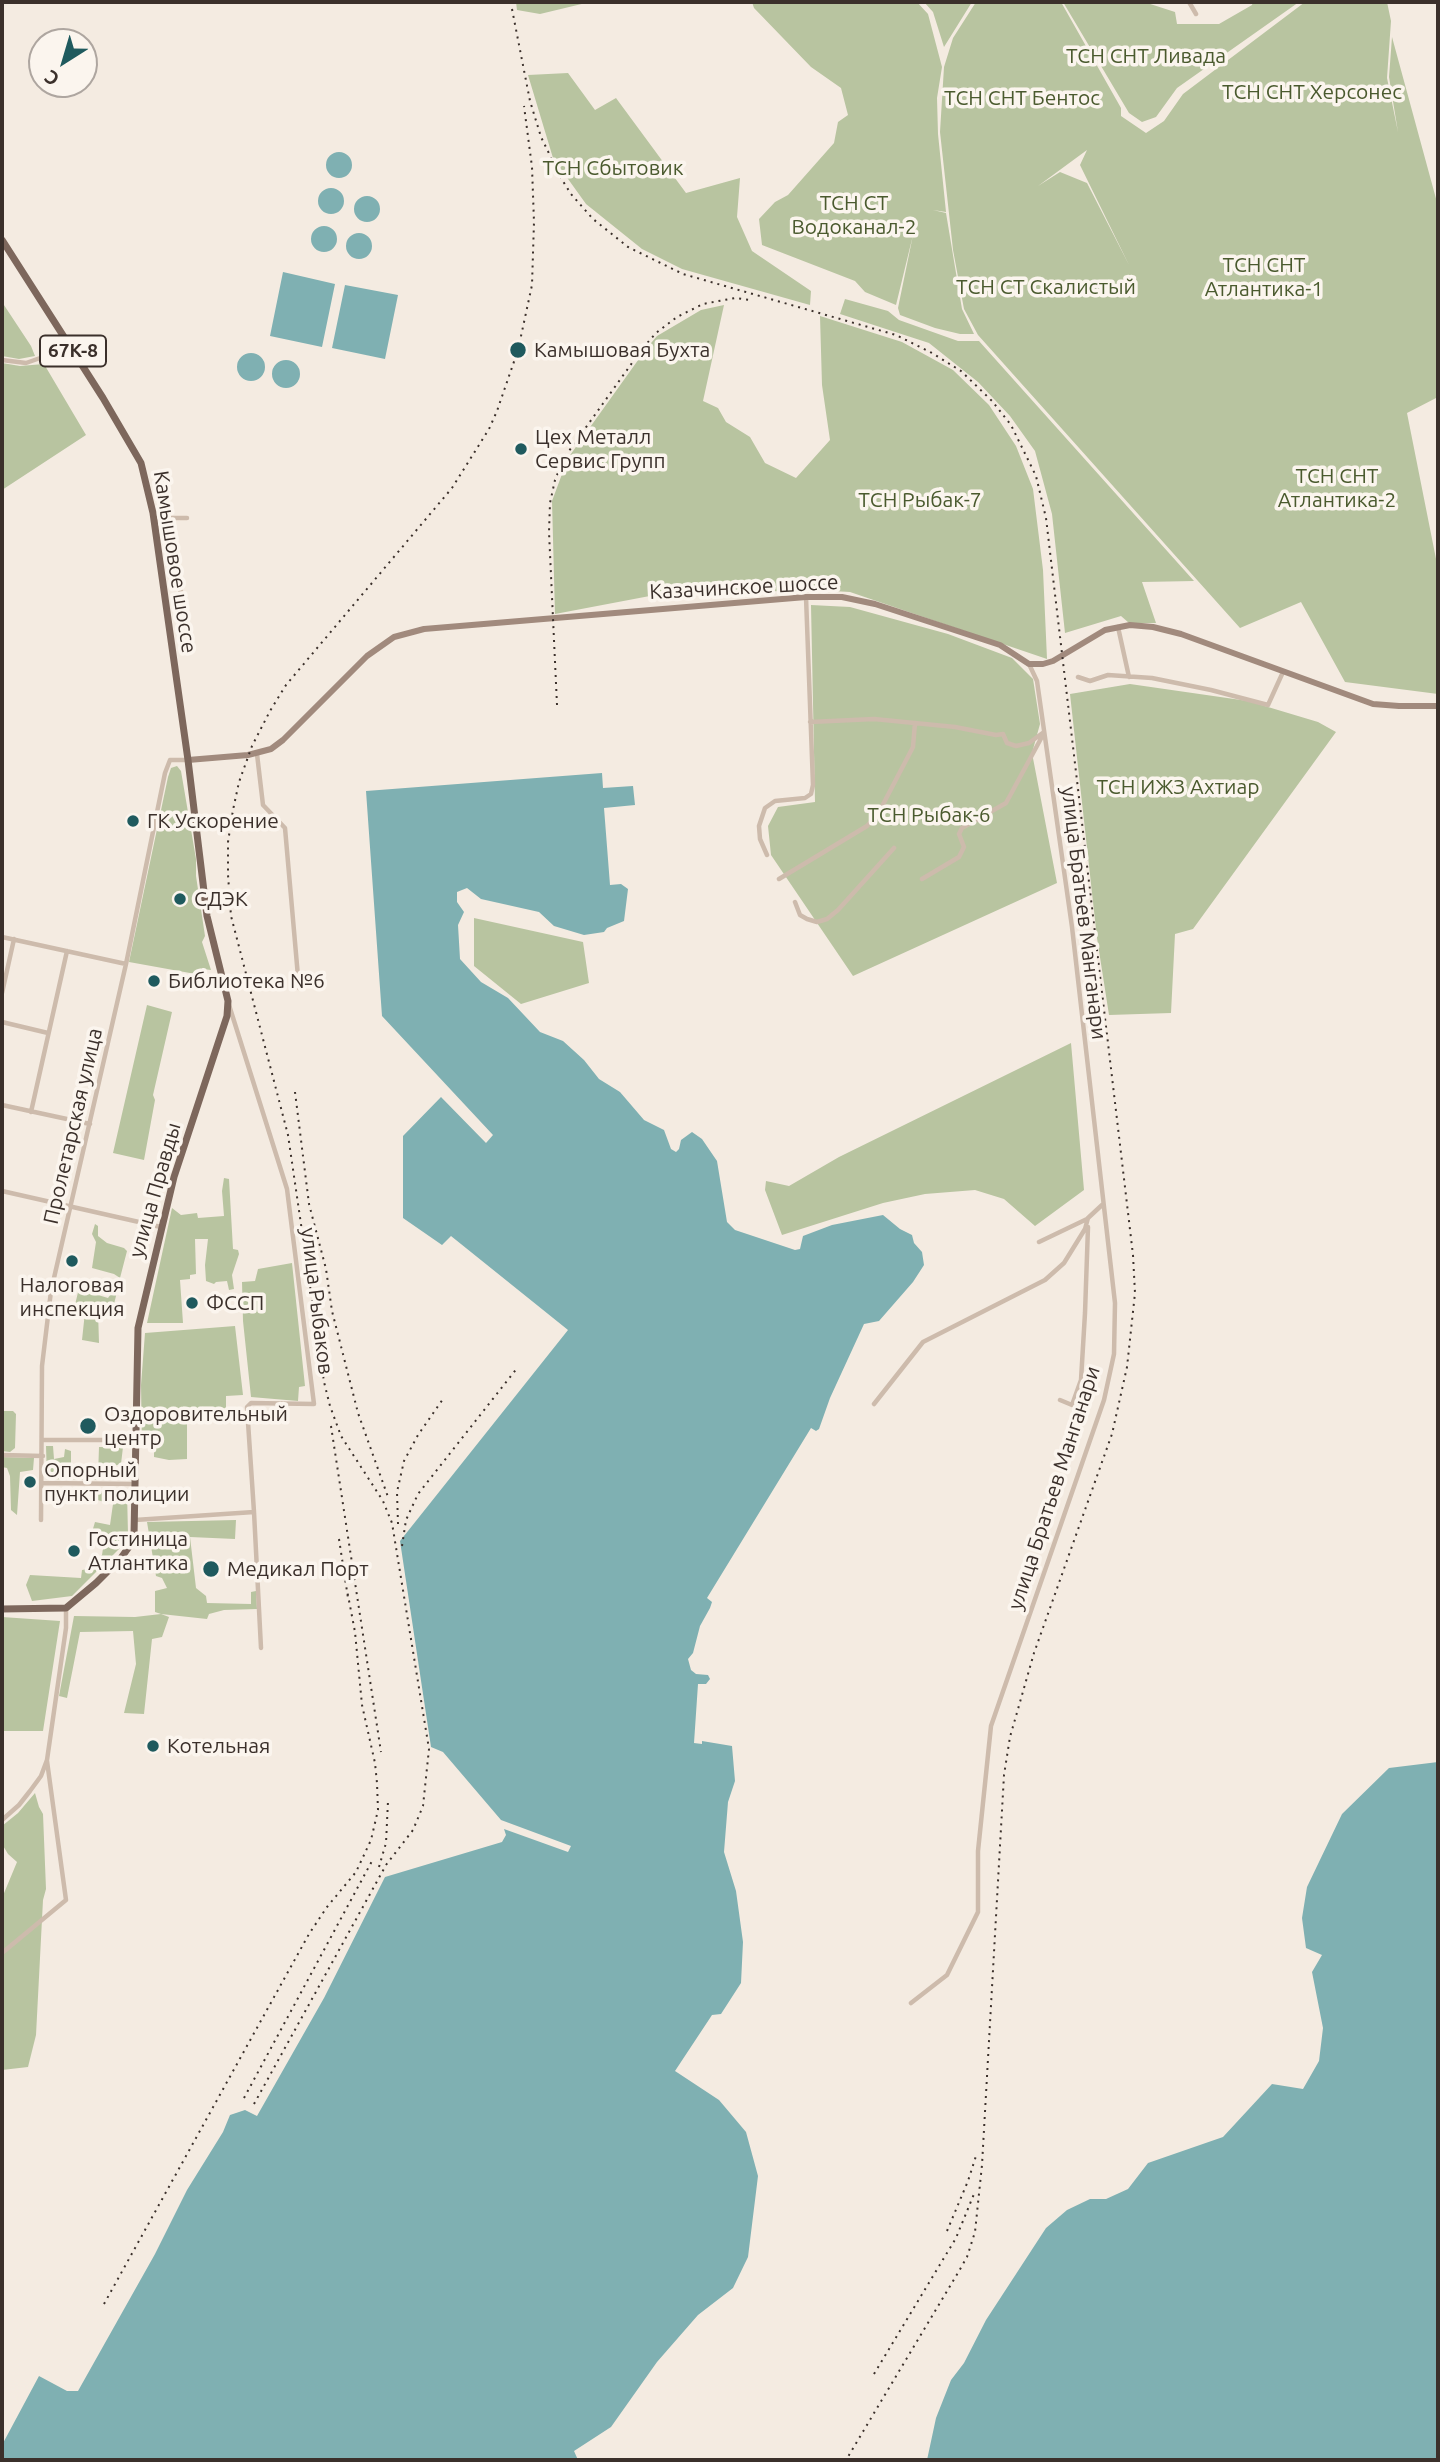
<!DOCTYPE html>
<meta charset="utf-8">
<style>
body{margin:0}
#map{position:relative;width:1440px;height:2462px;overflow:hidden;background:#f4ebe1;font-family:Ubuntu,sans-serif}
canvas{display:block}
.frame{position:absolute;inset:0;border:4px solid #3b302b;pointer-events:none}
.north{position:absolute;left:28px;top:28px;width:70px;height:70px;box-sizing:border-box;background:#fbf5ee;border:2px solid #aea6a0;border-radius:50%;rotate:217deg;font-size:19px;font-weight:700;line-height:28px;text-align:center;color:#3b302b}
.north::after{content:'';display:block;margin:auto;width:24px;height:32px;background:#1f5a5e;clip-path:polygon(50% 0,100% 100%,50% 72%,0 100%)}
</style>
<div id="map">
<canvas width="1440" height="2462"></canvas>
<div class="frame"></div>
<div class="north">С</div>
</div>
<script>
const context = document.querySelector('canvas').getContext('2d');
context.lineJoin = 'round';
function fill(path, color) { context.fillStyle = color; context.fill(path, 'evenodd'); }
const poly = rows => new Path2D(rows.map(r => 'M' + r).join(''));
function trace(path, color, width, dash) { context.strokeStyle = color; context.lineWidth = width; context.lineCap = dash ? 'butt' : 'round'; context.setLineDash(dash || []); context.stroke(path); }
function drawText(font, color, halo, rows, align = 'center') {
  context.font = font + ' Ubuntu,sans-serif'; context.lineWidth = 7; context.setLineDash([]); context.textBaseline = 'middle'; context.strokeStyle = halo; context.fillStyle = color; for (const [text, x, y, turn = 0] of rows) {
    context.save(); context.translate(x, y); context.rotate((+turn || 0) * Math.PI / 180); context.textAlign = isNaN(turn) ? turn : align; if (halo) context.strokeText(text, 0, 0); context.fillText(text, 0, 0); context.restore();
  }
}
const green = poly([
 [516,2,590,2,540,14,517,10],
 [752,2,917,2,928,14,942,67,937,98,938,134,946,212,933,210,946,213,962,309,974,334,960,334,935,328,900,315,898,308,913,235,896,305,865,292,855,281,762,245,759,219,775,202,788,195,834,143,838,122,848,115,841,88,811,67,754,8],
 [924,2,972,2,944,47,933,12],
 [976,2,1061,2,1121,108,1121,116,1146,133,1164,121,1183,94,1305,2,1387,2,1391,21,1387,78,1398,132,1389,77,1392,37,1438,206,1438,397,1407,413,1438,569,1438,694,1345,682,1301,602,1240,628,978,335,964,309,953,250,940,132,944,67,953,38],
 [1087,150,1080,165,1129,265,1087,183,1060,172,1038,186],
 [1063,2,1144,2,1175,12,1177,24,1219,24,1252,5,1253,2,1299,2,1177,88,1156,117,1142,122,1129,113],
 [568,73,595,110,616,98,686,193,740,178,737,217,752,251,811,291,810,305,682,269,642,249,586,204,553,158,528,75],
 [845,299,888,311,899,320,958,341,979,341,1194,581,1142,582,1156,623,1129,623,1121,616,1065,633,1052,514,1035,451,1010,416,978,382,929,343,840,314],
 [2,302,31,346,35,356,19,359,2,356],
 [724,305,703,401,718,408,726,422,750,437,765,463,796,478,830,440,822,385,820,316,902,342,953,370,989,405,1016,446,1033,489,1043,570,1047,659,850,592,815,590,655,595,555,614,552,501,568,458,646,349,657,336,701,310],
 [2,363,20,366,44,364,86,435,2,490],
 [811,605,850,607,948,634,1012,658,1033,679,1040,724,1032,753,1057,883,853,976,771,855,768,826,778,807,815,802],
 [1130,684,1248,701,1318,722,1336,732,1193,929,1175,934,1171,1013,1109,1015,1097,938,1070,694],
 [177,766,181,771,196,859,196,876,205,936,202,942,211,970,203,969,201,975,129,962,168,777,171,768],
 [474,918,583,942,589,983,521,1004,474,966],
 [147,1005,172,1012,153,1095,155,1100,144,1160,113,1153],
 [1071,1043,1084,1190,1035,1226,1004,1199,975,1190,925,1194,883,1203,782,1235,765,1190,766,1181,789,1186,839,1157],
 [224,1178,229,1179,233,1249,238,1250,239,1254,232,1275,234,1289,229,1290,227,1281,216,1282,214,1284,206,1281,205,1265,208,1239,195,1239,196,1274,190,1275,190,1279,180,1280,183,1323,147,1323,172,1208,181,1215,197,1213,198,1218,224,1216,222,1191],
 [95,1224,98,1226,98,1236,107,1243,124,1248,127,1251,120,1278,114,1274,92,1268,96,1242,92,1234],
 [292,1263,305,1386,299,1387,298,1401,251,1397,243,1321,242,1282,255,1281,258,1269],
 [80,1284,88,1284,88,1292,108,1298,113,1291,117,1292,112,1312,98,1311,99,1343,82,1340,85,1312,74,1309],
 [235,1326,243,1395,226,1396,226,1408,187,1412,187,1459,169,1460,154,1457,154,1448,142,1447,141,1385,145,1333],
 [2,1411,13,1411,16,1414,15,1448,10,1452,2,1451],
 [46,1446,53,1446,54,1459,64,1457,65,1449,71,1451,71,1476,98,1476,99,1447,123,1447,121,1464,109,1467,111,1480,47,1479],
 [2,1457,34,1458,33,1470,20,1472,17,1515,11,1510,10,1476,7,1468,2,1467],
 [98,1491,127,1492,128,1534,123,1545,72,1596,32,1601,26,1585,30,1575,81,1578,82,1570,88,1569,102,1555,105,1535,92,1532,95,1522,110,1525,113,1504,97,1500],
 [236,1520,235,1539,190,1537,196,1588,206,1596,207,1603,251,1604,251,1592,256,1591,257,1609,224,1610,209,1614,207,1619,161,1614,169,1617,162,1637,152,1639,144,1714,124,1713,136,1664,133,1631,80,1632,67,1698,59,1696,74,1616,135,1617,161,1614,155,1612,155,1591,167,1588,162,1578,156,1576,147,1522],
 [2,1617,60,1621,43,1731,2,1731],
 [35,1793,39,1807,43,1814,46,1889,43,1900,36,2035,28,2067,2,2070,2,1898,17,1862,8,1854,2,1844,2,1826,18,1813]
]);
const water = poly([
 '326 165a13 13 0 1 1 26 0a13 13 0 1 1-26 0Z',
 '318 201a13 13 0 1 1 26 0a13 13 0 1 1-26 0Z',
 '354 209a13 13 0 1 1 26 0a13 13 0 1 1-26 0Z',
 '311 239a13 13 0 1 1 26 0a13 13 0 1 1-26 0Z',
 '346 246a13 13 0 1 1 26 0a13 13 0 1 1-26 0Z',
 [283,272,335,284,322,347,270,336],
 [345,285,398,295,385,359,332,348],
 '237 367a14 14 0 1 1 28 0a14 14 0 1 1-28 0Z',
 '272 374a14 14 0 1 1 28 0a14 14 0 1 1-28 0Z',
 [602,773,603,788,633,786,635,805,604,808,610,885,621,884,628,889,624,921,607,928,604,932,584,935,554,926,539,912,481,899,467,888,457,892,457,902,464,912,458,925,460,959,481,982,508,998,540,1032,563,1041,584,1060,599,1079,620,1092,644,1120,664,1130,671,1149,676,1152,679,1149,681,1140,692,1132,702,1139,717,1161,727,1222,735,1230,795,1250,800,1249,803,1236,832,1225,883,1215,900,1229,912,1235,914,1243,922,1252,924,1265,913,1282,879,1321,864,1324,830,1398,819,1429,816,1431,811,1428,707,1598,712,1602,710,1608,700,1626,693,1653,688,1659,691,1670,696,1674,708,1675,710,1679,706,1684,698,1684,694,1743,702,1744,702,1741,732,1746,735,1781,728,1802,724,1852,736,1891,743,1942,741,1983,721,2014,712,2015,675,2071,719,2100,746,2132,758,2176,748,2257,733,2288,698,2315,657,2362,611,2427,574,2451,578,2460,2,2460,2,2445,39,2376,67,2391,78,2391,155,2254,187,2190,223,2132,230,2115,245,2110,257,2116,324,1998,385,1877,502,1842,506,1835,504,1829,568,1852,571,1846,501,1820,443,1752,431,1747,400,1541,568,1330,451,1236,442,1245,403,1218,403,1136,441,1097,486,1143,493,1135,382,1016,366,791],
 [1438,1762,1438,2460,927,2460,936,2418,951,2380,964,2363,986,2320,1046,2228,1067,2210,1090,2199,1106,2199,1128,2189,1148,2163,1223,2137,1272,2084,1303,2089,1319,2061,1323,2028,1312,1972,1322,1955,1306,1948,1302,1918,1307,1887,1342,1814,1389,1768]
]);
const street = poly([
 [1189,2,1196,14],
 [2,360,26,363,43,357],
 [185,598,175,582,172,561,166,546,166,518,187,518],
 [1118,627,1129,677],
 [1078,677,1090,681,1108,675,1152,678,1211,690,1268,705,1283,672],
 [810,722,874,719,955,727,996,735,1003,734,1007,743,1016,746,1029,743,1044,732],
 [257,754,263,805,285,828,299,988],
 [767,855,760,839,759,826,765,808,775,801,805,798,811,794,813,785,806,597],
 [779,879,867,826,878,814,913,747,915,723],
 [922,879,959,857,964,847,959,834,962,828,1006,803,1044,733],
 [795,902,800,915,807,919,817,922,827,919,838,910,894,848],
 [2,937,126,964],
 [2,993,14,939],
 [2,1022,48,1033],
 [2,1105,90,1124],
 [31,1112,67,951],
 [2,1191,161,1227],
 [1088,1218,1102,1205],
 [1039,1242,1087,1219],
 [1060,1400,1072,1405,1081,1380,1085,1313,1088,1227],
 [874,1404,923,1342,1045,1280,1064,1263,1085,1229,1088,1218],
 [43,1440,135,1440],
 [2,1455,43,1456],
 [43,1483,134,1484],
 [254,1512,261,1648],
 [41,1520,42,1366,51,1291,126,964,165,773,170,760,188,760],
 [135,1520,254,1512,247,1407,251,1403,314,1404,287,1189,229,1005],
 [2,1820,19,1805,30,1791,41,1776,47,1760,66,1628,66,1608],
 [2,1953,66,1900,47,1761],
 [911,2003,947,1975,978,1912,978,1851,991,1726,1104,1400,1114,1354,1115,1303,1072,927,1037,681,1029,664]
]);
const secondary = poly([
 [188,760,248,755,271,749,283,740,367,656,394,637,424,629,806,597,842,597,875,604,1000,645,1029,664,1043,664,1053,661,1105,630,1130,625,1153,627,1181,634,1373,704,1399,706,1438,706]
]);
const primary = poly([
 [2,240,103,398,141,463,153,513,188,760,207,916,228,1001,227,1016,174,1177,138,1328,134,1536,131,1544,121,1558,96,1583,66,1608,2,1609]
]);
const rail = poly([
 [512,9,530,101,541,137,561,178,571,194,593,219,628,247,683,274,896,335,932,353,961,371,992,401,1011,425,1036,476,1046,518,1133,1255,1135,1293,1127,1367,1112,1434,1034,1653,1010,1737,1004,1775,982,2165,975,2232,967,2257,959,2271,846,2460],
 [557,705,549,532,550,503,555,480,564,458,642,349,656,333,677,317,703,304,735,298,751,300],
 [295,1092,309,1204,326,1269,332,1311,358,1413,388,1497],
 [331,1426,381,1752],
 [398,1524,397,1492,404,1461,418,1435,443,1399],
 [339,1539,348,1598],
 [402,1546,406,1520,418,1494,518,1367],
 [379,1867,386,1843,388,1801],
 [244,2098,372,1861],
 [254,2104,386,1865,413,1830,423,1806,429,1749,392,1523,383,1501,341,1436,330,1406,324,1382,288,1135,231,916,228,875,228,842,233,810,239,782,252,746,270,711,286,685,452,488,489,429,497,411,518,350,532,285,534,222,532,167,524,106],
 [947,2231,968,2181,976,2156],
 [104,2304,309,1934,327,1907,356,1872,371,1840,378,1810,377,1783,375,1763,362,1705,355,1632,347,1590],
 [874,2374,956,2238,974,2194]
]);
const markers = [
 [518,350,9,"#1f5a5e"],
 [521,449,7,"#1f5a5e"],
 [133,821,7,"#1f5a5e"],
 [180,899,7,"#1f5a5e"],
 [154,981,7,"#1f5a5e"],
 [72,1261,7,"#1f5a5e"],
 [192,1303,7,"#1f5a5e"],
 [88,1426,9,"#1f5a5e"],
 [30,1482,7,"#1f5a5e"],
 [74,1551,7,"#1f5a5e"],
 [211,1569,9,"#1f5a5e"],
 [153,1746,7,"#1f5a5e"]
];
const shields = [
 [73,351,66]
];
const shieldNames = [
 ["67К-8",73,351]
];
const parkNames = [
 ["ТСН СНТ Ливада",1146,56],
 ["ТСН СНТ Херсонес",1312,92],
 ["ТСН СНТ Бентос",1022,98],
 ["ТСН Сбытовик",613,168],
 ["ТСН СТ",854,203],
 ["Водоканал-2",854,227],
 ["ТСН СНТ",1264,265],
 ["Атлантика-1",1264,289],
 ["ТСН СТ Скалистый",1046,287],
 ["ТСН СНТ",1337,476],
 ["Атлантика-2",1337,500],
 ["ТСН Рыбак-7",920,500],
 ["ТСН ИЖЗ Ахтиар",1178,787],
 ["ТСН Рыбак-6",929,815]
];
const poiNames = [
 ["Камышовая Бухта",534,350],
 ["Цех Металл",535,437],
 ["Сервис Групп",535,461],
 ["ГК Ускорение",147,821],
 ["СДЭК",194,899],
 ["Библиотека №6",168,981],
 ["Налоговая",72,1285,"center"],
 ["инспекция",72,1309,"center"],
 ["ФССП",206,1303],
 ["Оздоровительный",104,1414],
 ["центр",104,1438],
 ["Опорный",44,1470],
 ["пункт полиции",44,1494],
 ["Гостиница",88,1539],
 ["Атлантика",88,1563],
 ["Медикал Порт",227,1569],
 ["Котельная",167,1746]
];
const streetNames = [
 ["Камышовое шоссе",175,562,81],
 ["Казачинское шоссе",744,587,-3],
 ["улица Братьев Манганари",1084,913,83],
 ["Пролетарская улица",73,1126,-77],
 ["улица Правды",155,1190,-74],
 ["улица Рыбаков",317,1301,83],
 ["улица Братьев Манганари",1054,1488,-72]
];
fill(green, '#b8c4a0');
fill(water, '#7fb0b2');
trace(street, '#cdbbac', 4.5);
trace(secondary, '#a18a7d', 6);
trace(primary, '#7d675c', 7);
trace(rail, '#3b302b', 2, [2, 5]);
for (const [x, y, r, color] of markers) { const dot = new Path2D(); dot.arc(x, y, r, 0, 2 * Math.PI); context.fillStyle = color; context.fill(dot); trace(dot, '#fbf5ee', 2.5); }
for (const [x, y, w] of shields) { const box = new Path2D(); box.roundRect(x - w / 2, y - 15.5, w, 31, 5); context.fillStyle = '#fbf5ee'; context.fill(box); trace(box, '#3b302b', 2); }
drawText('bold 19px', '#3b302b', null, shieldNames);
drawText('21px', '#4a5a2e', '#fbf5ee', parkNames);
drawText('21px', '#3b302b', '#fbf5ee', poiNames, 'left');
drawText('21px', '#3b302b', '#fbf5ee', streetNames);
</script>
